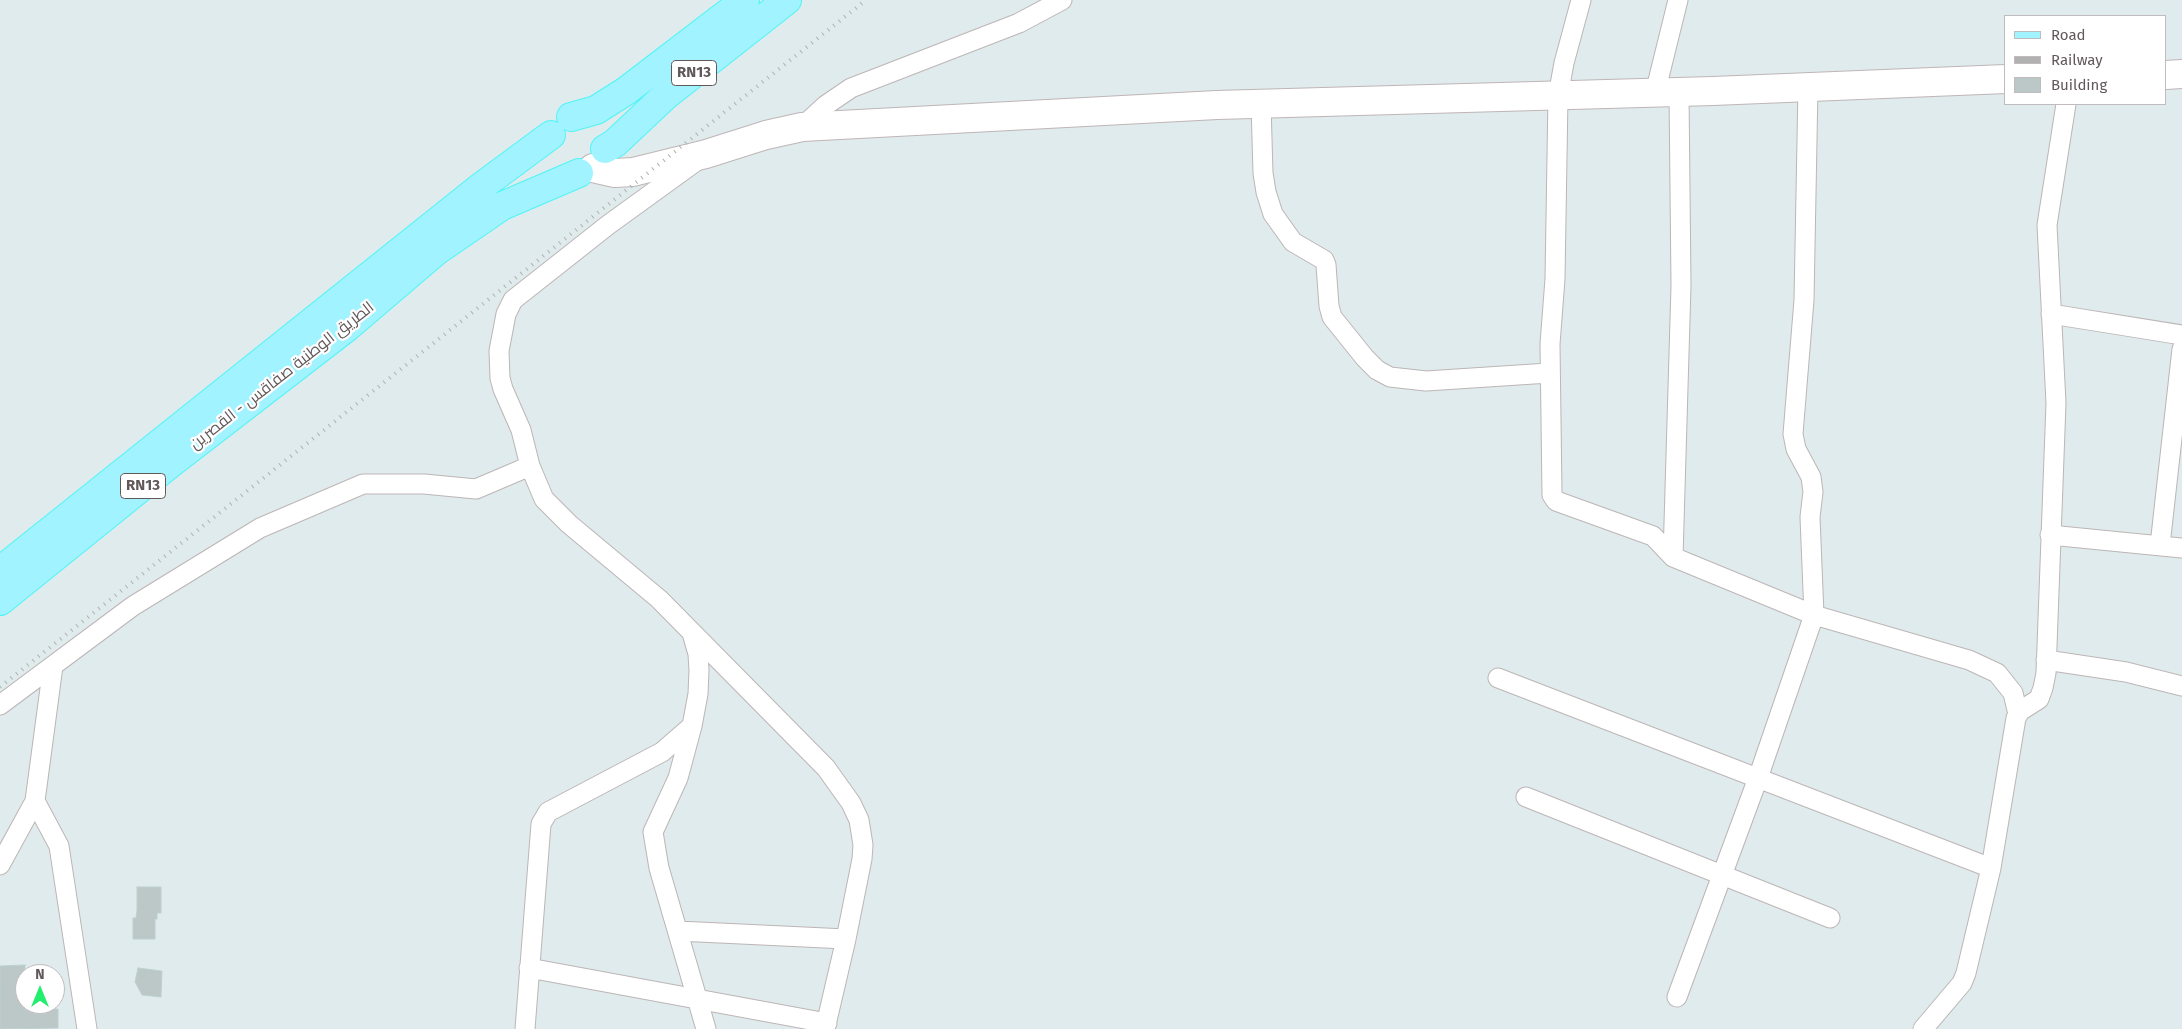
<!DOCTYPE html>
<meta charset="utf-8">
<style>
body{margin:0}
#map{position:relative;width:2182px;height:1029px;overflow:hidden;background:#dfebec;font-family:"Fira Sans",sans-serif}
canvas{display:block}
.legend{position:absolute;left:2004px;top:15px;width:162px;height:90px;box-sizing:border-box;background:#fff;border:1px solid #c0bcbd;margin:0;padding:6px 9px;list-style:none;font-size:15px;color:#61585a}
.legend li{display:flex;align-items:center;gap:10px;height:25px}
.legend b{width:25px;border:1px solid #c0bcbd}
.north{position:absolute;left:15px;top:964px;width:50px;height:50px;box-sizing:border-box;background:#fff;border:1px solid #c0bcbd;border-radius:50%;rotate:0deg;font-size:14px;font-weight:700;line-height:20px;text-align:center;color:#61585a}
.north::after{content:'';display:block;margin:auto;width:18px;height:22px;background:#22ef6d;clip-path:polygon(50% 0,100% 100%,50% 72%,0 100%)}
</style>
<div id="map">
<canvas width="2182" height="1029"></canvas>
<ul class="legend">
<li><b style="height:6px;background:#a1f3ff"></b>Road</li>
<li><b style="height:6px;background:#b2b1b1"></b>Railway</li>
<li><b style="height:14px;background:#bcc7c7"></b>Building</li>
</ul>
<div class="north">N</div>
</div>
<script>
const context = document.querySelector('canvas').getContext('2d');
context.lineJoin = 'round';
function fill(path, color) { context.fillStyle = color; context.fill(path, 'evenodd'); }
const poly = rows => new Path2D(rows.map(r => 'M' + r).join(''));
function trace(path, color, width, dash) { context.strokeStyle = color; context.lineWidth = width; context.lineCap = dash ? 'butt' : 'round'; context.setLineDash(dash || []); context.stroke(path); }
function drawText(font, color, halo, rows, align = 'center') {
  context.font = font + ' "Fira Sans",Cairo,sans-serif'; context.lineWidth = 4.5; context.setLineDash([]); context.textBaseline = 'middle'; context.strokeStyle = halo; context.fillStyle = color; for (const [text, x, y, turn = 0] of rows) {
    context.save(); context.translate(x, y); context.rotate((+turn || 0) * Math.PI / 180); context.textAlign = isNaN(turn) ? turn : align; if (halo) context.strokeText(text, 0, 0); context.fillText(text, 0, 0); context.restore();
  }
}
const building = poly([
 [137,887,161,887,161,913,157,913,157,919,155,919,155,939,133,939,133,918,136,918,137,910,137,887],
 [25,965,25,1010,58,1009,58,1028,0,1029,0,966,25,965],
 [138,968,162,971,161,997,142,995,135,982,138,968]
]);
const street = poly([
 [1581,0,1564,63,1558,96,1555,279,1550,344,1552,495,1556,501,1653,536,1673,557,1814,615,1969,660,1997,673,2013,693,2018,714],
 [1655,93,1678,0],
 [1261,104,1263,173,1266,192,1273,214,1293,242,1324,260,1326,265,1329,306,1332,317,1365,358,1377,370,1390,377,1426,381,1549,373],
 [802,127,826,105,851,88,1019,23,1062,0],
 [695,162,608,225,513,300,506,314,499,351,500,378,503,389,521,430,530,466,544,499,569,524,659,599,826,768,851,803,859,820,863,845,862,859,846,939,825,1029],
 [2051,314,2182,335],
 [2050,535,2182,548],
 [2160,545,2182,349],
 [1673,557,1681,286,1679,92],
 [692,633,698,654,699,670,698,694,692,726,678,778,653,832,659,868,706,1029],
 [2046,660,2126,672,2182,686],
 [1498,678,1991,868],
 [0,705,133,606,260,528,363,484,424,484,476,489,530,466],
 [1526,797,1830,918],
 [35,801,59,846,87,1029],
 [0,865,35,801,53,666],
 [678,931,846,939],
 [529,968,827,1023],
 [1677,997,1758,778,1814,615,1810,517,1813,492,1811,477,1796,449,1793,434,1804,300,1808,87],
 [525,1029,541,824,548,812,662,752,692,726],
 [1923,1029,1962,983,1966,973,1991,868,2016,718,2020,711,2039,699,2043,688,2046,673,2056,403,2047,225,2066,104]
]);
const secondary = poly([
 [2166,75,2182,74],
 [593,168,615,173,633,172,706,154,766,135,802,127,1217,105,1713,91,2006,79]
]);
const primary = poly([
 [571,117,596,110,626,91,745,0],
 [605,149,615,143,665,96,787,0],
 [0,571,482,186,551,135],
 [0,601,171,463,346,328,435,252,502,206,579,173]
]);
const rail = poly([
 [0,687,866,0]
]);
const shields = [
 [694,73,45],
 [143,486,45]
];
const shieldNames = [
 ["RN13",694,73],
 ["RN13",143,486]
];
const streetNames = [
 ["الطريق الوطنية صفاقس - القصرين",282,376,-38]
];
fill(building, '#bcc7c7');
trace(building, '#bdd1d0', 1);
trace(street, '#bdb5b6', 21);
trace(secondary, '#bfb5b7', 30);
trace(primary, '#4ef5f6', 30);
trace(street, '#fff', 19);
trace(secondary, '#fff', 28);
trace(primary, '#a1f3ff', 28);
trace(rail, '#b2b1b1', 4, [1, 6]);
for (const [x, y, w] of shields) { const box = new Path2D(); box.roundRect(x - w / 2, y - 12.5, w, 25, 4); context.fillStyle = '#fff'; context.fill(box); trace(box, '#61585a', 1); }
drawText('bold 15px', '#61585a', null, shieldNames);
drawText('16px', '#61585a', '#fff', streetNames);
</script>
